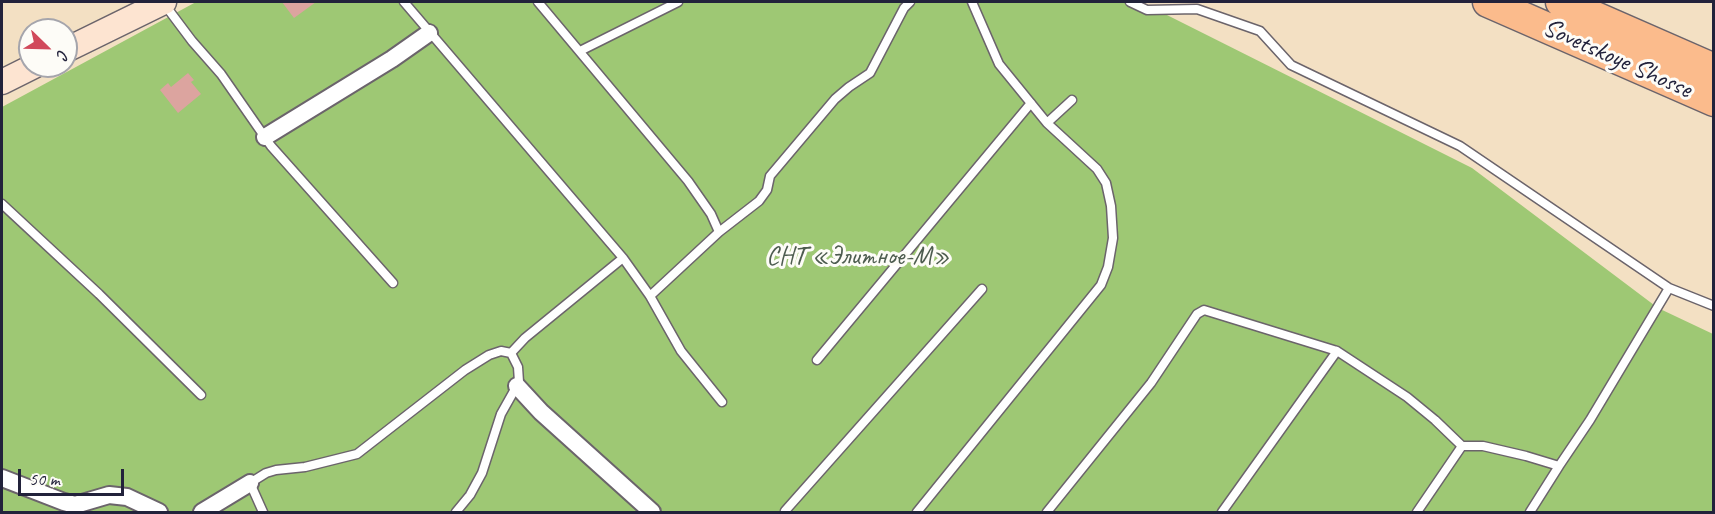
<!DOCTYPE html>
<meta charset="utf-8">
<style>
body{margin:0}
#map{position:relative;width:1715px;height:514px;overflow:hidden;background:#f3e0c3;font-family:Caveat,sans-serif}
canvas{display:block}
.frame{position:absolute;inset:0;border:3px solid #22223b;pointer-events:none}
.north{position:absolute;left:18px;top:18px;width:60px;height:60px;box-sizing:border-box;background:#fdfcf7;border:2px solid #a5a5ac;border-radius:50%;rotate:113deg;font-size:16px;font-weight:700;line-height:24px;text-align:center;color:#22223b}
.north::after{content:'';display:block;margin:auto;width:21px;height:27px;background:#d1495b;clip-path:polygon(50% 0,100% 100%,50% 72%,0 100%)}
.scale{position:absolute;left:18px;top:469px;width:106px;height:27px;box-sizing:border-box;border:3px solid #22223b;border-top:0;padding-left:8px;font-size:18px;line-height:21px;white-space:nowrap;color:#22223b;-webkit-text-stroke:4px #fdfcf7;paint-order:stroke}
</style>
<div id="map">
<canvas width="1715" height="514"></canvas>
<div class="frame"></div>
<div class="north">С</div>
<div class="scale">50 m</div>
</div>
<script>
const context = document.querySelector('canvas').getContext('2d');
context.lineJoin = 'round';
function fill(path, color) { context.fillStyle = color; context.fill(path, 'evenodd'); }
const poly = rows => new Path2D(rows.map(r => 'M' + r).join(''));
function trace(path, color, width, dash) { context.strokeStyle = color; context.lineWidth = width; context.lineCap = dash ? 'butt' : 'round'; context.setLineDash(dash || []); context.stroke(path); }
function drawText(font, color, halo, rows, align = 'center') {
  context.font = font + ' Caveat,sans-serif'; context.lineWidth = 6; context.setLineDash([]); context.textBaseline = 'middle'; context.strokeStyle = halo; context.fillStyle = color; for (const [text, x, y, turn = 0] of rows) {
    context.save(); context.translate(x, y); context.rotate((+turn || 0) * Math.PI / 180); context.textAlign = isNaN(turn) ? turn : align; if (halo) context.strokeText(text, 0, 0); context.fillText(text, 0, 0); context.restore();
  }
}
const green = poly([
 [196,2,1141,2,1472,168,1658,308,1713,334,1713,512,2,512,2,107]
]);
const building = poly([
 [282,2,316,2,294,18],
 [188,73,194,80,191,82,201,94,178,113,160,90,168,83,171,87]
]);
const lane = poly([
 [404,2,623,258,650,296,681,351,722,402],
 [538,2,688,181,711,214,719,232],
 [1130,2,1147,10,1197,9,1260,31,1291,65,1460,146,1669,288,1714,306],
 [165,5,192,41,221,74,271,146,393,283],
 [580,51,678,2],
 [1047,123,1072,100],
 [2,204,99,294,201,395],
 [650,296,719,232,759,201,767,190,770,176,835,99,849,87,870,73,904,8,910,2],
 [511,353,525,338,623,258],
 [817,360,1031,103],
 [785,511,982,289],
 [263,512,250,483,266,473,276,470,305,467,357,454,465,370,489,355,501,351,511,353,518,367,519,382,501,414,482,473,470,495,456,512],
 [917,512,1101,285,1108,267,1113,238,1111,206,1106,183,1097,169,1047,123,999,64,972,2],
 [1047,512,1151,383,1197,314,1204,310,1337,351,1407,397,1435,420,1462,446],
 [1222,512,1337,351],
 [1417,512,1462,446,1483,446,1526,456,1559,466],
 [1530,512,1559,466,1590,420,1669,288]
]);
const street = poly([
 [265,137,392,59,429,33],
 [517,386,541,412,652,512],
 [2,478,64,502,75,505,109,495,127,497,159,512],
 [202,512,250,483]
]);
const secondary = poly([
 [66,50,164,2],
 [2,82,34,66]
]);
const highway = poly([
 [1488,2,1714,101],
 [1561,2,1714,69]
]);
const streetNames = [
 ["Sovetskoye Shosse",1617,59,24]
];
const parkNames = [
 ["СНТ «Элитное-М»",858,257]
];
fill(green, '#9ec874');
fill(building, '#dca49f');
trace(lane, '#6b646b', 11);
trace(street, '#6b646b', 20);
trace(secondary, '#6b646b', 27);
trace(highway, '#6b646b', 33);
trace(lane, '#fff', 8);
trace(street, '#fff', 16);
trace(secondary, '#fde4d1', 24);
trace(highway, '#fbbb8c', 30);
drawText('26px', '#22223b', '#fdfcf7', streetNames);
drawText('26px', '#4d5c4f', '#fdfcf7', parkNames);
</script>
